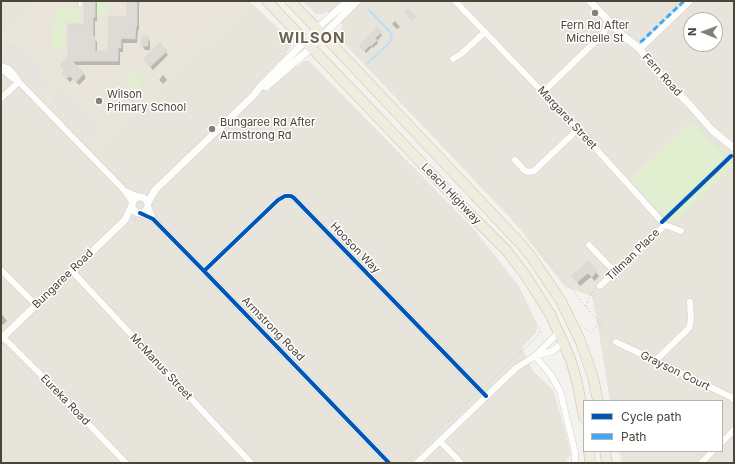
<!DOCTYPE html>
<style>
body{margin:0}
#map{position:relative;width:735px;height:464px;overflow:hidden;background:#f4f2ee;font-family:Inter,sans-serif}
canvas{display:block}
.frame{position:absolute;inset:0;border:2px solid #4b4439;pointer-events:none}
.legend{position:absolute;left:583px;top:400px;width:140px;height:52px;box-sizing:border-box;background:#fff;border:1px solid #b7b4b0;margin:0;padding:5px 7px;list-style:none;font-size:12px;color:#4b4439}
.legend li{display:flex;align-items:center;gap:8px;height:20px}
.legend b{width:20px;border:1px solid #b7b4b0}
.north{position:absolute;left:683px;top:12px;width:40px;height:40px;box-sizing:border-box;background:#fff;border:1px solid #b7b4b0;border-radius:50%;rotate:271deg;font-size:11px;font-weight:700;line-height:16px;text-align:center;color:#4b4439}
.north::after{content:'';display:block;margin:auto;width:14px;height:18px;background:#868178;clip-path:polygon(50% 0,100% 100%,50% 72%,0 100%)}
</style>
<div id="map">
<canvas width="735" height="464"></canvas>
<div class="frame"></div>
<ul class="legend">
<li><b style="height:5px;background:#0057b8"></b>Cycle path</li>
<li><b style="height:5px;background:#3fa9f5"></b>Path</li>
</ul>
<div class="north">N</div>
</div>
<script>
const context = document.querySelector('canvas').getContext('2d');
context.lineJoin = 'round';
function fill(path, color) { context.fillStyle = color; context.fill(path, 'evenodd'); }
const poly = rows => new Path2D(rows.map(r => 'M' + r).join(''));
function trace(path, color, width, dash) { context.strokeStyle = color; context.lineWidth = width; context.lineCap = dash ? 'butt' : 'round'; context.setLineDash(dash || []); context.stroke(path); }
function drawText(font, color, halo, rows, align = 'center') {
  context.font = font + ' Inter,sans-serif'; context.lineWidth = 3; context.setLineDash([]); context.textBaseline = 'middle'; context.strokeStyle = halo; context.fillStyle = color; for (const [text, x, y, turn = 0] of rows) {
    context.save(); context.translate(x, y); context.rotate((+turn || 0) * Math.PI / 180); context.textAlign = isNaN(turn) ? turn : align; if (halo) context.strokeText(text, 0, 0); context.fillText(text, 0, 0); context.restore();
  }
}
const residential = poly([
 [1,1,36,1,1,35],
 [303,1,734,1,734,463,622,463,619,451,722,451,722,401,610,401,599,333,592,296,565,287,515,223,339,38,338,35,343,25,327,11,323,14,316,14],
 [691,20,715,20,715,44,691,44],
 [251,3,291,40,291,47,286,52,298,66,304,61,308,61,311,63,473,228,519,286,538,326,536,332,522,348,533,371,553,390,563,423,571,454,567,459,567,463,1,463,1,51,97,150]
]);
const education = poly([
 [36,1,249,1,251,3,97,150,1,51,1,35]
]);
const green = poly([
 [96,1,109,1,109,15,96,15],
 [54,9,80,9,80,22,54,21],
 [53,23,66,23,65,49,52,49],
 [131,72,144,79,138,89,125,82],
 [691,121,734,165,734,166,676,221,668,220,630,179]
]);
const parking = poly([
 [8,41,13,46,16,42,43,70,40,74,51,85,44,92,1,49],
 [62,88,98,124,95,128,98,131,93,136,90,132,87,135,51,98]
]);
const shadow = poly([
 [85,1,97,1,97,21,95,21,95,39,97,42,97,52,109,53,128,18,128,1,139,1,139,30,138,30,137,43,123,43,123,52,120,52,120,65,75,65,84,74,86,78,79,85,73,79,70,82,66,78,63,73,65,72,61,65,69,58,85,25],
 [395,21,400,27,397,29,392,24],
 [381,33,382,35,377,41,378,43,373,48,372,47,366,53,360,46],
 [148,37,150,42,150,50,145,50,142,45],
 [160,45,168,55,153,70,147,63],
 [163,75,167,80,163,84,159,80],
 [588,263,599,276,595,281,591,277,580,286,573,276],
 [1,313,7,321,1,326]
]);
const stream = poly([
 [368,63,390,42,392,37,390,32,369,10]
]);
const building = poly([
 [84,1,95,1,95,17,93,17,93,37,95,37,95,51,108,52,109,17,127,17,127,1,137,1,137,26,136,26,135,39,121,38,121,48,118,48,118,61,72,61,84,73,76,82,70,76,67,78,62,73,65,71,60,65,68,58,68,24,84,24,84,1],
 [408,8,416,17,412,20,404,12,408,8],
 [377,27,382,32,375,38,377,40,371,46,370,45,364,51,359,46,377,27],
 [142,36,148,36,148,46,141,46,142,36],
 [160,43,167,51,150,67,143,59,160,43],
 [589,261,597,271,592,277,588,273,577,282,572,275,589,261]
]);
const path = poly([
 [134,219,136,220],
 [533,243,551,263,586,307,612,337],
 [586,307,589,299,595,288],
 [581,325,591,333,599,323],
 [485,386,528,345,539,334,540,327],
 [405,463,475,395]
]);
const service = poly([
 [80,5,80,1]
]);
const minor = poly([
 [455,1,578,129,665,225,681,231],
 [640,49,690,1],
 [453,59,461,54,485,32],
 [2,66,9,69,14,74,19,82,124,190,133,203],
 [2,66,5,72,12,78,19,82],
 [543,92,603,34,606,28,607,18],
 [1,98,19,82],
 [515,160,525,171,529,172,534,171,578,129],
 [125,191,139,197],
 [148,207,153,219],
 [140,213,153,219,204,271,389,463],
 [589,245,615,272],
 [1,270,36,305],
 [72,271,251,463],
 [204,271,278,200,285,196,291,196,294,198,486,396],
 [600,286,665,225],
 [3,337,49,383,126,463],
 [616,342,731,397,734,400],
 [535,356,551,375,560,391,575,452,575,462],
 [535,356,555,336,558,330],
 [655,361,689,328,691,320,690,302],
 [440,441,461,463],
 [722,442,734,430],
 [417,463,516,368,535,356,553,351,563,342],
 [701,463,713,451]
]);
const tertiary = poly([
 [590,1,620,33,640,49,652,66,690,105,712,130,734,148],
 [266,87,305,53,357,1],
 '132 205a8 8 0 1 1 16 0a8 8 0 1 1-16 0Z',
 [148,203,155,190,254,95,259,88,322,24,348,1],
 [1,339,125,220,132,205]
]);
const trunk = poly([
 [267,1,470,214,507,251,526,276,550,314,563,342,571,361,577,382,584,418],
 [290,1,331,43,519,242,530,255,561,301,580,340,593,377,598,401],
 [589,451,590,463],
 [605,451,607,463]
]);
const quiet = poly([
 [640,42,642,41,684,1]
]);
const cycleway = poly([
 [140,213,153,219,204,271,389,463],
 [662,222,731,156],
 [204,271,278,200,285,196,291,196,294,198,486,396]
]);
const markers = [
 [595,13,4,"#868178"],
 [99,101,4,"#868178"],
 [212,129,4,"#868178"]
];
const poiNames = [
 ["Fern Rd After",595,26,"center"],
 ["Michelle St",595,39,"center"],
 ["Wilson",107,95],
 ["Primary School",107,108],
 ["Bungaree Rd After",220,123],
 ["Armstrong Rd",220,136]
];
const streetNames = [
 ["Fern Road",662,75,48],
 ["Margaret Street",567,118,47],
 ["Leach Highway",451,194,46],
 ["Hooson Way",355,248,46],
 ["Tillman Place",633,255,-44],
 ["Bungaree Road",63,279,-44],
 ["Armstrong Road",273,329,46],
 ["McManus Street",161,367,47],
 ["Grayson Court",675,371,26],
 ["Eureka Road",65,400,46]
];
const districtNames = [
 ["WILSON",312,38]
];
fill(residential, '#e7e4dc');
fill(education, '#eae5da');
fill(green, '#e1eecf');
fill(parking, '#e6e3df');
fill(shadow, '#0003');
trace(stream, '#c0ddf1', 2);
fill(building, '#dedbd6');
trace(building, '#dcd9d4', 1);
trace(service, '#d2d0cb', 4);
trace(minor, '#d2d0cb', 7);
trace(tertiary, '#d2d0cb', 8);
trace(trunk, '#ccbfa9', 11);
trace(path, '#d3d2cc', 1, [2, 2]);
trace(service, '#fdfdfc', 3);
trace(minor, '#fdfdfc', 6);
trace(tertiary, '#fdfdfc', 7);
trace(trunk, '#f0ece0', 10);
trace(quiet, '#3fa9f5', 3, [6, 3]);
trace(cycleway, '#0057b8', 4);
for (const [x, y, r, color] of markers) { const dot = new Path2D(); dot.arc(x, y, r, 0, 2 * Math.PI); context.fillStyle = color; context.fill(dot); trace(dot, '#fff', 1.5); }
drawText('11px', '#4b4439', '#fff', poiNames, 'left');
drawText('11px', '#4b4439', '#fff', streetNames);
context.letterSpacing = '1px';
drawText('bold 15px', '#6e6250', '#fff', districtNames);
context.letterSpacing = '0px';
</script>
